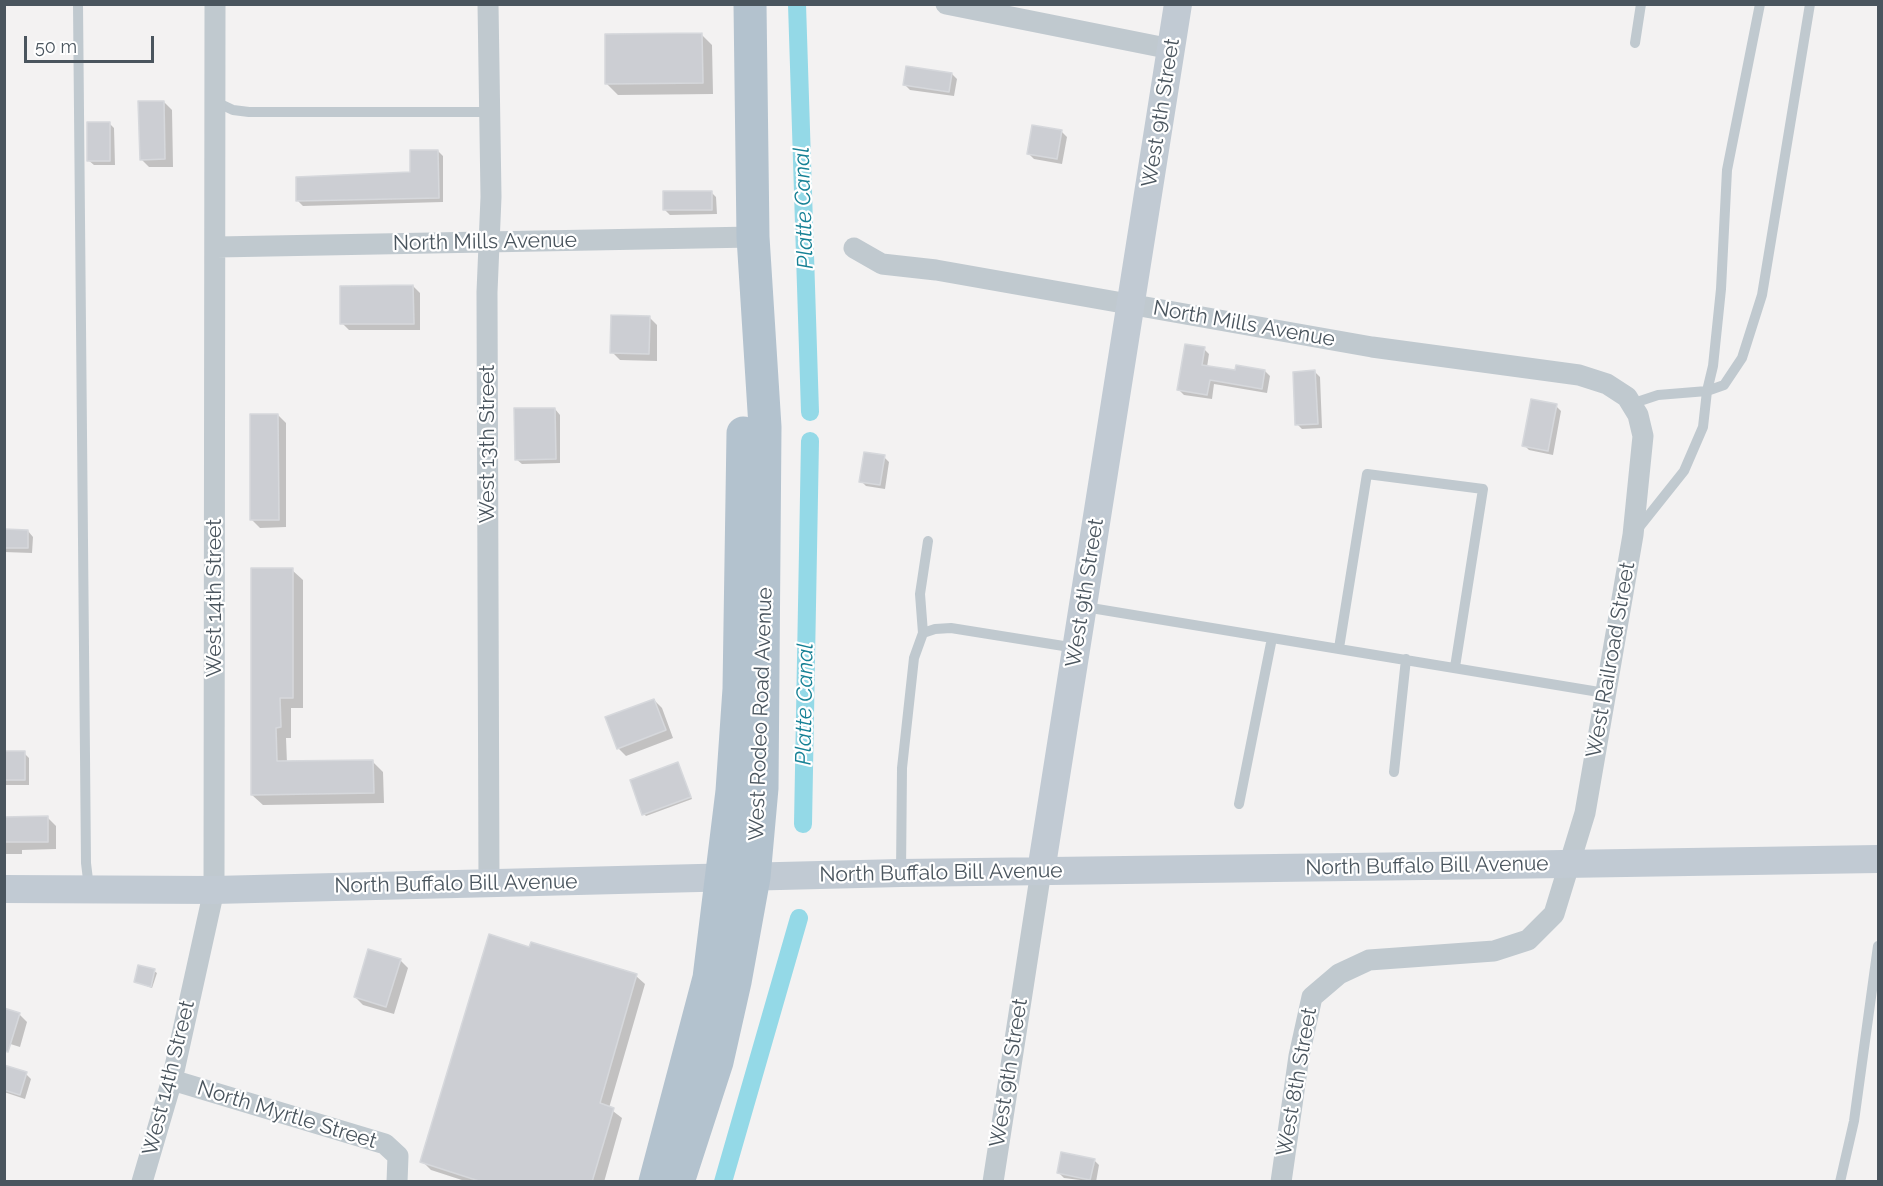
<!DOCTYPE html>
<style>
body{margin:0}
#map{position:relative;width:1883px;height:1186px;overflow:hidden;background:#f3f2f2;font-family:Raleway,sans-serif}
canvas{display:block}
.frame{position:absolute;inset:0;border:6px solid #4a555e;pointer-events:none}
.scale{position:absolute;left:24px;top:36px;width:130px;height:27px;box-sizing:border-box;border:3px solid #4a555e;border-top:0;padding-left:8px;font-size:18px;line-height:21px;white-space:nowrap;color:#4a555e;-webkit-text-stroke:4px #fff;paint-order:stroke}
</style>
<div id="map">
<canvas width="1883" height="1186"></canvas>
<div class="frame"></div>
<div class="scale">50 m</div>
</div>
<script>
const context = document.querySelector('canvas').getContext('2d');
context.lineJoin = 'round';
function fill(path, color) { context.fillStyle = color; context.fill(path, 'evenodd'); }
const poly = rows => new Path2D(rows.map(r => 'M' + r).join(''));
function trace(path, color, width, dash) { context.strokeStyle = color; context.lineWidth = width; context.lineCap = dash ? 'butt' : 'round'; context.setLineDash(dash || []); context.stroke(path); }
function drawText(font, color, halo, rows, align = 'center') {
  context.font = font + ' Raleway,sans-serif'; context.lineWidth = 4.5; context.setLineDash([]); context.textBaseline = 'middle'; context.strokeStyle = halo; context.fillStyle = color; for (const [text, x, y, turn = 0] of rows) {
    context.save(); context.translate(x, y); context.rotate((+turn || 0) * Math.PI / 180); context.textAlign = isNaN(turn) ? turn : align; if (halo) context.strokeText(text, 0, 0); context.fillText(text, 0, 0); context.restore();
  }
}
const shadow = poly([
 [701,34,712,45,713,94,618,95,607,84],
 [952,74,957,79,954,96,910,90,905,85],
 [164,102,172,110,173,167,149,167,141,159],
 [109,123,114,128,115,165,94,165,88,160],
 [1061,131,1067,137,1062,164,1034,159,1029,154],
 [438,151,443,156,443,202,303,206,298,201,412,174],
 [711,192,716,197,717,214,670,215,665,210],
 [413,286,420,293,420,330,349,330,342,323],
 [649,317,657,325,657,361,620,360,612,352],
 [1204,349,1209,354,1207,367,1236,371,1265,371,1270,376,1267,393,1214,384,1212,399,1184,395,1179,390],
 [1315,372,1320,377,1322,428,1302,429,1297,424],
 [1556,406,1561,411,1553,455,1529,450,1524,445],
 [555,409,560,415,560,463,522,464,516,459],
 [278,415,286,423,286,527,260,528,252,520],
 [884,457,889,462,885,489,866,486,861,481],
 [4,531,28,531,33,537,32,553,4,552],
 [292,570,303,580,303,708,291,708,291,738,286,738,287,763,372,761,383,772,384,803,263,805,252,795],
 [654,700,662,708,673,738,626,756,618,748],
 [4,753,24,753,29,758,29,785,4,785],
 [678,764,692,799,646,816,644,814],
 [4,818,48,818,56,826,56,849,22,850,22,854,4,854],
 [530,948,636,976,645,984,609,1108,622,1118,604,1182,468,1182,431,1170,422,1161],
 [400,960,408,968,394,1014,363,1005,355,997],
 [154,971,157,973,152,988,135,982],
 [19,1014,27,1022,20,1047,4,1042],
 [4,1070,26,1074,31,1079,25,1099,4,1092],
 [1094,1160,1099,1165,1096,1182,1064,1178,1059,1173]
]);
const canal = poly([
 [797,4,810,412],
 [803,824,810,441],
 [723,1182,799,918]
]);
const building = poly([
 [702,33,703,83,605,84,605,34,702,33],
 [906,66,952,73,949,92,903,85,906,66],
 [138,101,164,101,165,159,140,160,138,101],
 [87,122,110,122,110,161,87,161,87,122],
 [1032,125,1062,130,1057,159,1027,154,1032,125],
 [410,150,438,150,439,198,296,201,296,177,410,172,410,150],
 [663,191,712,191,712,210,663,210,663,191],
 [413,285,414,324,340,324,340,286,413,285],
 [611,315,650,316,649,354,610,353,611,315],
 [1185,344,1205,347,1202,365,1235,370,1236,365,1265,370,1262,389,1210,380,1207,395,1177,390,1185,344],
 [1315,370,1318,424,1295,425,1293,372,1315,370],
 [1531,399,1557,404,1548,451,1522,446,1531,399],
 [514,408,555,408,556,459,515,460,514,408],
 [250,414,278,414,279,520,250,520,250,414],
 [864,452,885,455,880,485,859,482,864,452],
 [4,529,28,530,28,548,4,548,4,529],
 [251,568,293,568,293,698,280,698,281,727,276,728,277,761,373,760,374,793,251,795,251,568],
 [654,699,666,730,617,749,605,717,654,699],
 [4,751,25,751,25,780,4,780,4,751],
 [678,762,691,797,642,815,630,780,678,762],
 [48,816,48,842,4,842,4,817,48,816],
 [489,934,529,947,531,942,637,974,600,1103,614,1108,592,1182,482,1182,420,1162,489,934],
 [368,949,401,959,386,1007,354,997,368,949],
 [138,965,155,969,151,987,134,982,138,965],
 [4,1008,20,1013,8,1052,4,1051,4,1008],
 [4,1065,27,1072,20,1095,4,1090,4,1065],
 [1061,1152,1095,1159,1090,1180,1057,1173,1061,1152]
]);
const lane = poly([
 [78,4,86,863,89,888],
 [1635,43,1641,4],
 [216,102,233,110,249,112,489,112],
 [1631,404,1658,395,1707,391,1724,385,1742,358,1762,295,1810,4],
 [1637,530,1684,471,1703,427,1707,391,1713,366,1721,289,1727,170,1760,4],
 [1085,607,1605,693],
 [923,633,935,629,951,628,1076,648],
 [1339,648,1367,474,1483,489,1455,667],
 [1394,772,1406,659],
 [1239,804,1272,638],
 [901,873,902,768,914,658,923,633,920,594,928,541],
 [1840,1182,1854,1121,1878,946]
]);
const street = poly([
 [488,4,491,197,487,292,489,883],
 [946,4,1171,49],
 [217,247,753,237],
 [854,248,882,264,936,270,1372,347,1579,375,1607,384,1627,397,1638,415,1643,436,1633,535,1585,813,1554,914,1528,940,1494,951,1369,960,1339,974,1312,997,1299,1056,1281,1182],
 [172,1080,385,1144,398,1156,397,1182],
 [142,1182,172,1080,214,890,215,4],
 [993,1182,1041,871]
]);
const secondary = poly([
 [1041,871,1178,4],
 [4,889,214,890,901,873,1499,865]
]);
const primary = poly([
 [655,1182,709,978,732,791,739,689,743,433],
 [678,1182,717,1062,735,982,754,877,762,788,765,427,753,237,750,4]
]);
const secondaryBridge = poly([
 [1499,865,1878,859]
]);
const streetNames = [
 ["West 9th Street",1161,113,-81],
 ["North Mills Avenue",485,242,-1],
 ["North Mills Avenue",1244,324,10],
 ["West 13th Street",488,444,-90],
 ["West 9th Street",1085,593,-81],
 ["West 14th Street",215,598,-90],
 ["West Railroad Street",1611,660,-80],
 ["West Rodeo Road Avenue",761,714,-88],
 ["North Buffalo Bill Avenue",1427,866,-1],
 ["North Buffalo Bill Avenue",941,873,-1],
 ["North Buffalo Bill Avenue",456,884,-1],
 ["West 9th Street",1009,1073,-81],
 ["West 14th Street",169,1078,-76],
 ["West 8th Street",1297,1082,-80],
 ["North Myrtle Street",287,1115,17]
];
const waterNames = [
 ["Platte Canal",804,208,-92],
 ["Platte Canal",805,704,-89]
];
fill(shadow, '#0003');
trace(canal, '#94d9e7', 18);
fill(building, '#ccced3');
trace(building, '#d6d8dc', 1.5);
trace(lane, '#c0c9cf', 10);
trace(street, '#c0c9cf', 21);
trace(secondary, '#c1cad3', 28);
trace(primary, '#b3c2ce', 33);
trace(secondaryBridge, '#c1cad3', 28);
drawText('21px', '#4a555e', '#fff', streetNames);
drawText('italic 22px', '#168195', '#fff', waterNames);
</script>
